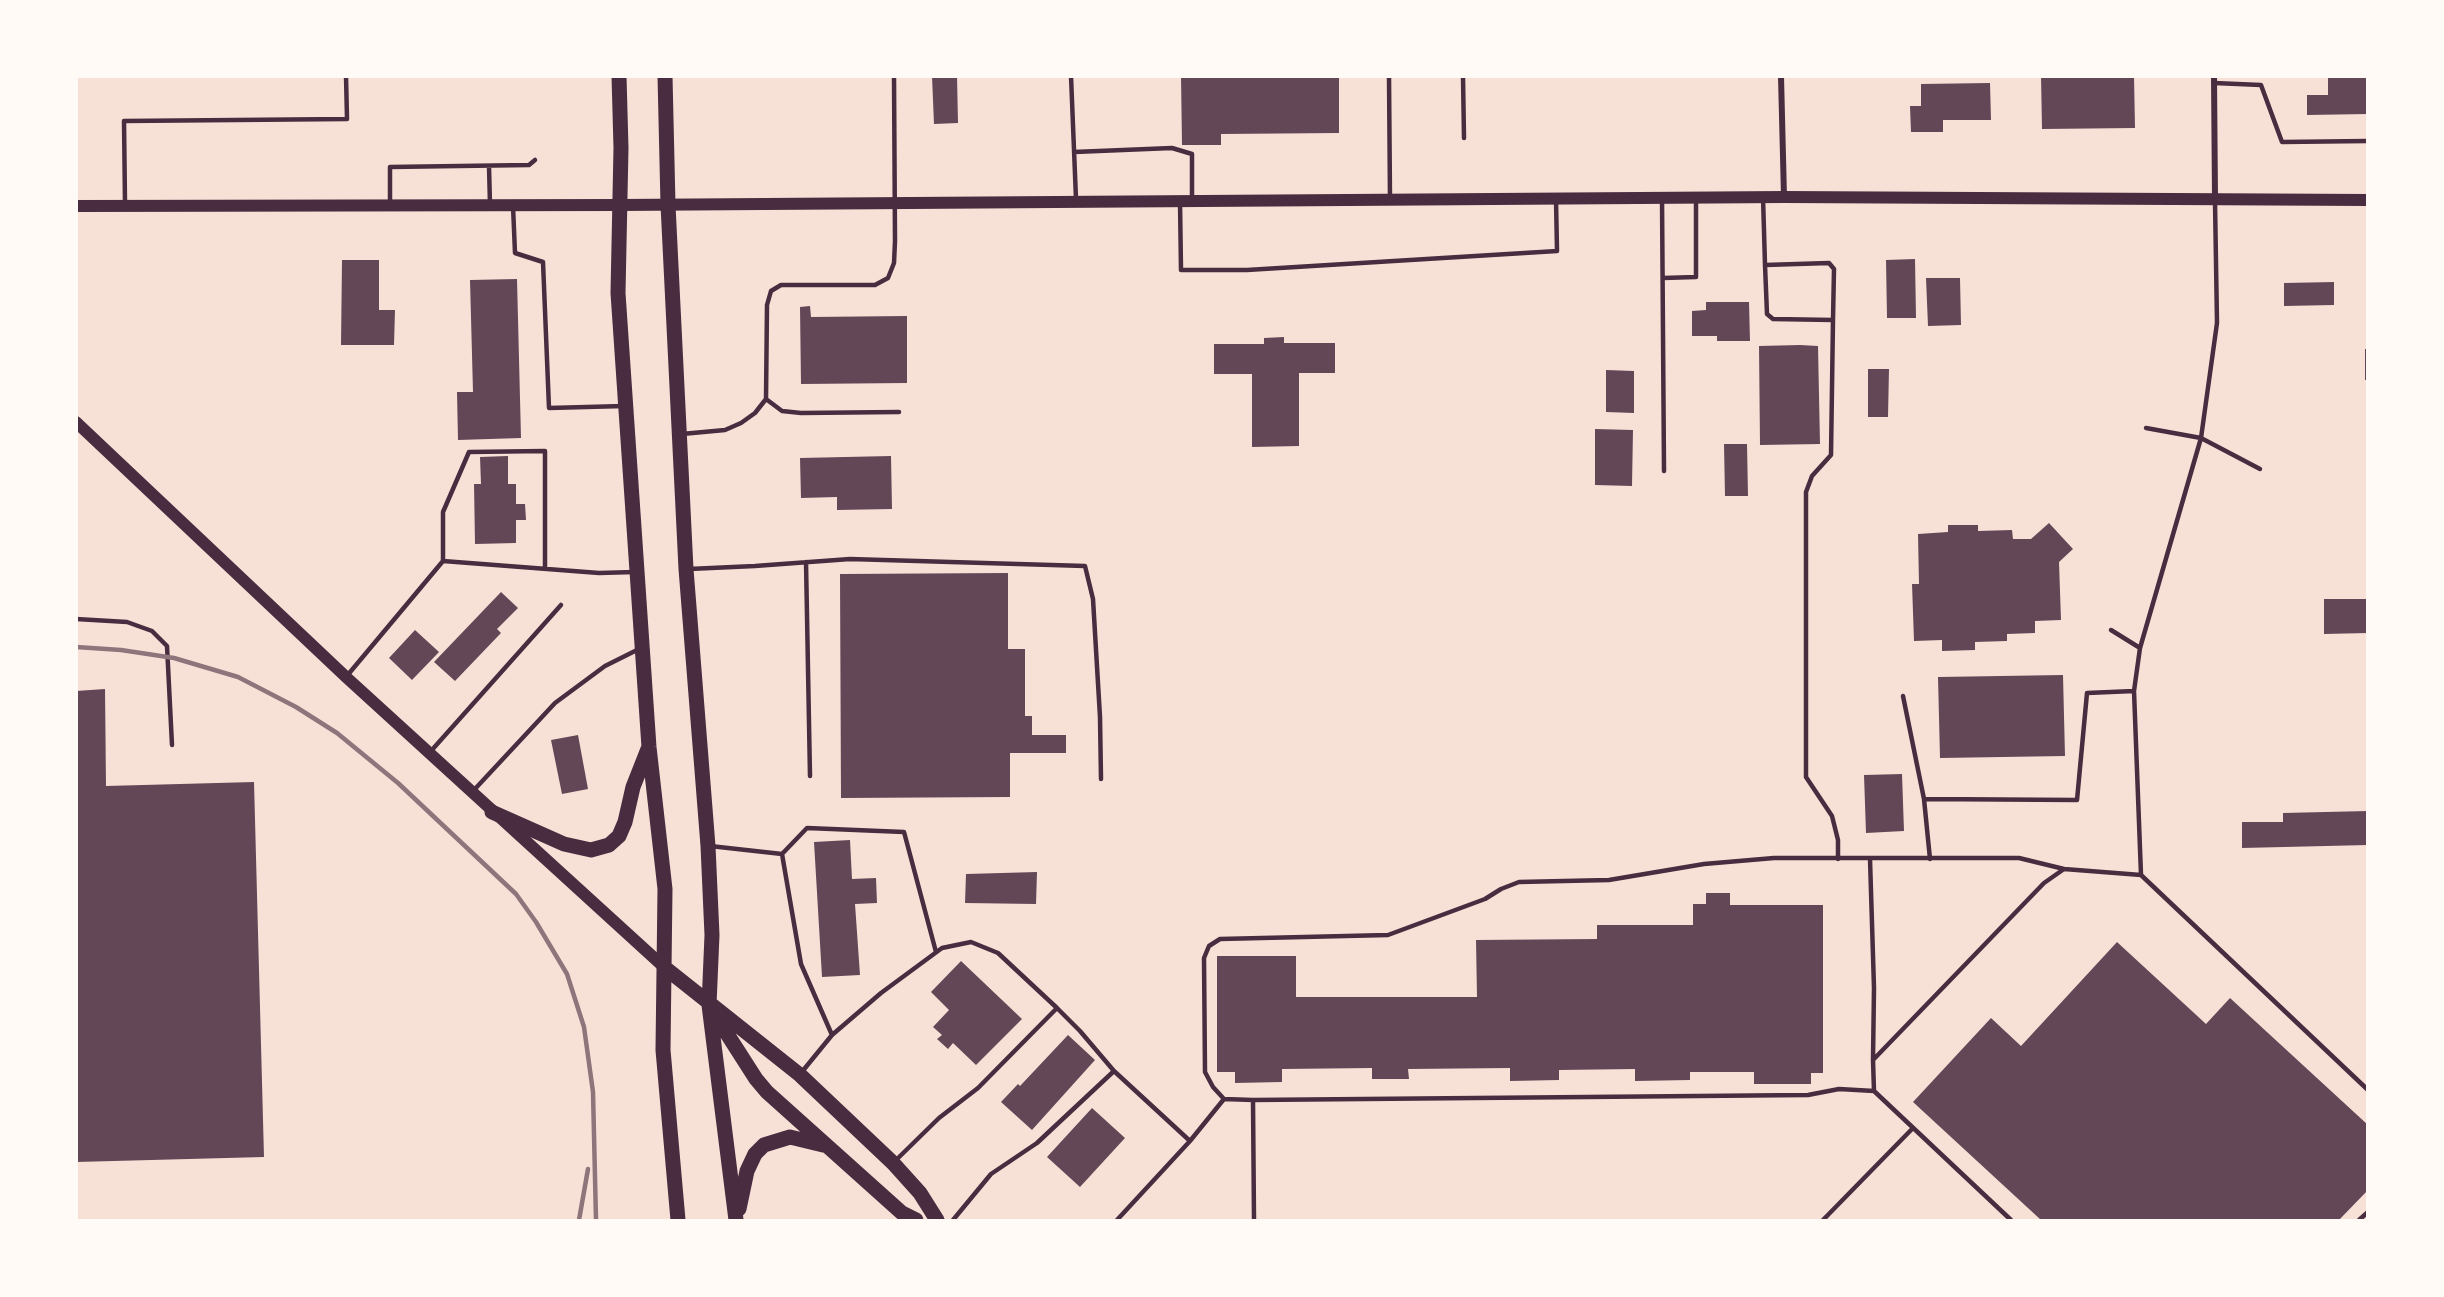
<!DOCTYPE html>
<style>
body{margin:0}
#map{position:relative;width:2444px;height:1297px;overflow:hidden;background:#f7e1d7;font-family:"Work Sans",sans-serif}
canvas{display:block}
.frame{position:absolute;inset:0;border:78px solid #fffaf5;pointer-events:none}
</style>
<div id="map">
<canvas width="2444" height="1297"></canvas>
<div class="frame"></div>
</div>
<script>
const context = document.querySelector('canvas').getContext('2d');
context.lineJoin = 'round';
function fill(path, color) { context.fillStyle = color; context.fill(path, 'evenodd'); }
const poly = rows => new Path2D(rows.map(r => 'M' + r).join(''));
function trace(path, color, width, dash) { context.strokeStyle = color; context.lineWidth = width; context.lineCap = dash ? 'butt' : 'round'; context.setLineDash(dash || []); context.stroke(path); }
const building = poly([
 [932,76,957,76,958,123,934,124],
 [1181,76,1339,76,1339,133,1221,134,1221,145,1182,145],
 [2041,76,2134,76,2135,128,2042,129],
 [2328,76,2368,76,2368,114,2307,115,2307,95,2328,95],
 [1990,83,1991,120,1943,120,1943,132,1911,132,1910,106,1921,106,1921,84],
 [1915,259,1916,318,1887,318,1886,260],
 [342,260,379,260,379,310,395,310,394,345,341,345],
 [1926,278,1960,278,1961,325,1928,326],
 [517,279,521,438,458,440,457,392,473,392,470,280],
 [2334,282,2334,305,2284,306,2284,283],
 [1706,302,1749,302,1750,341,1717,341,1717,336,1692,336,1692,311,1706,310],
 [810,306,811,317,907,316,907,383,801,384,800,307],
 [1284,337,1284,343,1335,343,1335,373,1299,373,1299,446,1252,447,1252,374,1214,374,1214,344,1264,344,1264,338],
 [1800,345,1818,346,1820,444,1760,445,1759,346],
 [2365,349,2368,349,2368,380,2365,380],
 [1868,369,1889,369,1888,417,1868,417],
 [1606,370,1634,371,1634,413,1606,412],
 [1595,429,1633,430,1632,486,1595,485],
 [1724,444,1747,444,1748,496,1725,496],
 [508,456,508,484,516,484,516,504,525,504,526,520,516,520,516,543,475,544,474,484,481,484,480,457],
 [891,456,892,509,837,510,837,497,801,498,800,458],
 [2049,523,2073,549,2059,562,2061,620,2035,621,2035,633,2007,634,2007,641,1975,642,1975,650,1942,651,1942,640,1914,641,1912,584,1919,584,1918,534,1948,532,1948,525,1978,525,1978,531,2012,530,2013,539,2031,539],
 [1008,573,1008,649,1025,649,1025,716,1032,716,1032,735,1066,735,1066,753,1010,753,1010,797,841,798,840,574],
 [501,592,518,608,497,629,501,633,455,681,434,662],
 [2324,599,2368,599,2368,633,2324,634],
 [415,630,439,652,412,680,389,658],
 [2063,675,2065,756,1940,758,1938,677],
 [105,689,106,786,254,782,264,1157,76,1162,76,691],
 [578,735,588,789,562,794,551,740],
 [1902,774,1904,831,1866,833,1864,775],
 [2368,811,2368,845,2242,848,2242,822,2283,822,2283,813],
 [850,840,852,879,876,878,877,903,855,904,860,975,822,977,814,842],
 [1037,872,1036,904,965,903,966,874],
 [1706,893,1730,893,1730,905,1823,905,1823,1073,1811,1073,1811,1084,1754,1084,1754,1072,1690,1072,1690,1080,1635,1081,1635,1069,1559,1070,1559,1080,1510,1081,1510,1068,1408,1069,1409,1079,1372,1079,1372,1068,1282,1069,1282,1082,1235,1083,1235,1072,1217,1072,1217,956,1296,956,1296,997,1477,997,1476,940,1597,939,1597,925,1693,925,1693,904,1706,904],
 [2117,942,2206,1024,2230,998,2368,1125,2368,1190,2339,1220,2041,1220,1913,1102,1991,1018,2021,1046],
 [961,961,1022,1019,976,1065,953,1043,948,1049,937,1039,942,1035,933,1027,949,1010,931,992],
 [1068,1035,1095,1060,1032,1130,1001,1102,1018,1084,1020,1086],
 [1092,1108,1125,1138,1080,1187,1047,1157]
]);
const service = poly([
 [1071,76,1076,199],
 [1389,76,1390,200],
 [1463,76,1464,138],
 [2214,83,2261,85,2282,142,2368,141],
 [1074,152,1172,148,1192,154,1192,201],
 [489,166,490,205],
 [1763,197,1765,265,1767,314,1773,319,1833,320,1834,269,1829,263,1765,265],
 [1662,198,1664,471],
 [1180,201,1181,270,1247,270,1557,251,1556,199],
 [125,203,124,121,347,119,346,76],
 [390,203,390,167,529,165,535,160],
 [513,206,515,253,543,262,549,408,624,406],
 [1663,278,1696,277,1696,200],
 [1833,320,1831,455,1812,476,1806,492,1806,777,1832,816,1838,840,1838,859],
 [766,399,782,411,801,413,899,412],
 [2146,428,2201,438,2260,469],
 [682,434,725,430,741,423,755,413,766,399,767,305,771,291,781,285,875,285,888,278,894,263,895,241,894,76],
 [806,562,810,776],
 [545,569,545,451,469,452,443,512,443,561,599,573,635,572],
 [689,569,755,566,850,559,1085,566,1093,599,1100,717,1101,779],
 [76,619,127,622,152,631,167,646,172,745],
 [2111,630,2140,648],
 [346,677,443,561],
 [1903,696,1924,799,2077,800,2087,693,2134,691],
 [431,751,561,605],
 [474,790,555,703,605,666,639,649],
 [1924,799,1930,859],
 [710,846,782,854,801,964,832,1035,801,1073],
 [782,854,807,828,904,832,936,952],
 [1870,859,1874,988,1873,1060],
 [2141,875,2134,691,2140,648,2201,438,2217,323,2215,201],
 [832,1035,881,993,942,948,971,942,998,953,1057,1008,978,1088,939,1118,894,1162],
 [1114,1071,1190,1141,1117,1220],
 [1224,1099,1213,1087,1205,1072,1204,958,1209,946,1220,939,1388,935,1485,899,1501,889,1519,882,1609,880,1704,864,1774,858,2019,858,2064,869],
 [1253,1100,1808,1095,1839,1089,1874,1091],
 [1190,1141,1224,1099,1253,1100,1254,1220],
 [953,1220,991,1174,1037,1143,1114,1071,1080,1031,1057,1008],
 [1823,1220,1912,1129],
 [2011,1220,1874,1091,1873,1060,2044,883,2064,869,2141,875,2368,1090],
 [2359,1220,2368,1212]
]);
const minor = poly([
 [1781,76,1784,197],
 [2214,76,2215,199]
]);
const secondary = poly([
 [76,206,619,205,1784,197,2368,200],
 [76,422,346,677,664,967]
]);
const primary = poly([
 [619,76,621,148,618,293,649,747,665,889,663,1050,678,1220],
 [665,76,668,205,686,569,708,846,712,935,709,1005,736,1220],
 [492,812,564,844,591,850,609,845,619,836,625,822,633,787,648,749],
 [664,967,800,1075,893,1163,920,1193,937,1220],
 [715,1015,756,1079,767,1092,902,1213,916,1220],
 [739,1209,747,1171,755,1154,764,1145,790,1137,823,1145]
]);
const rail = poly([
 [76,647,121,650,174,658,238,677,296,707,337,733,398,783,516,894,536,922,567,974,584,1027,593,1092,596,1220],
 [579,1220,588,1169]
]);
fill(building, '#644757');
trace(service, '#4a2c40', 4.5);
trace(minor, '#4a2c40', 6);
trace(secondary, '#4a2c40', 12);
trace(primary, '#4a2c40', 15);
trace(rail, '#8f747c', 4.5);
</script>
